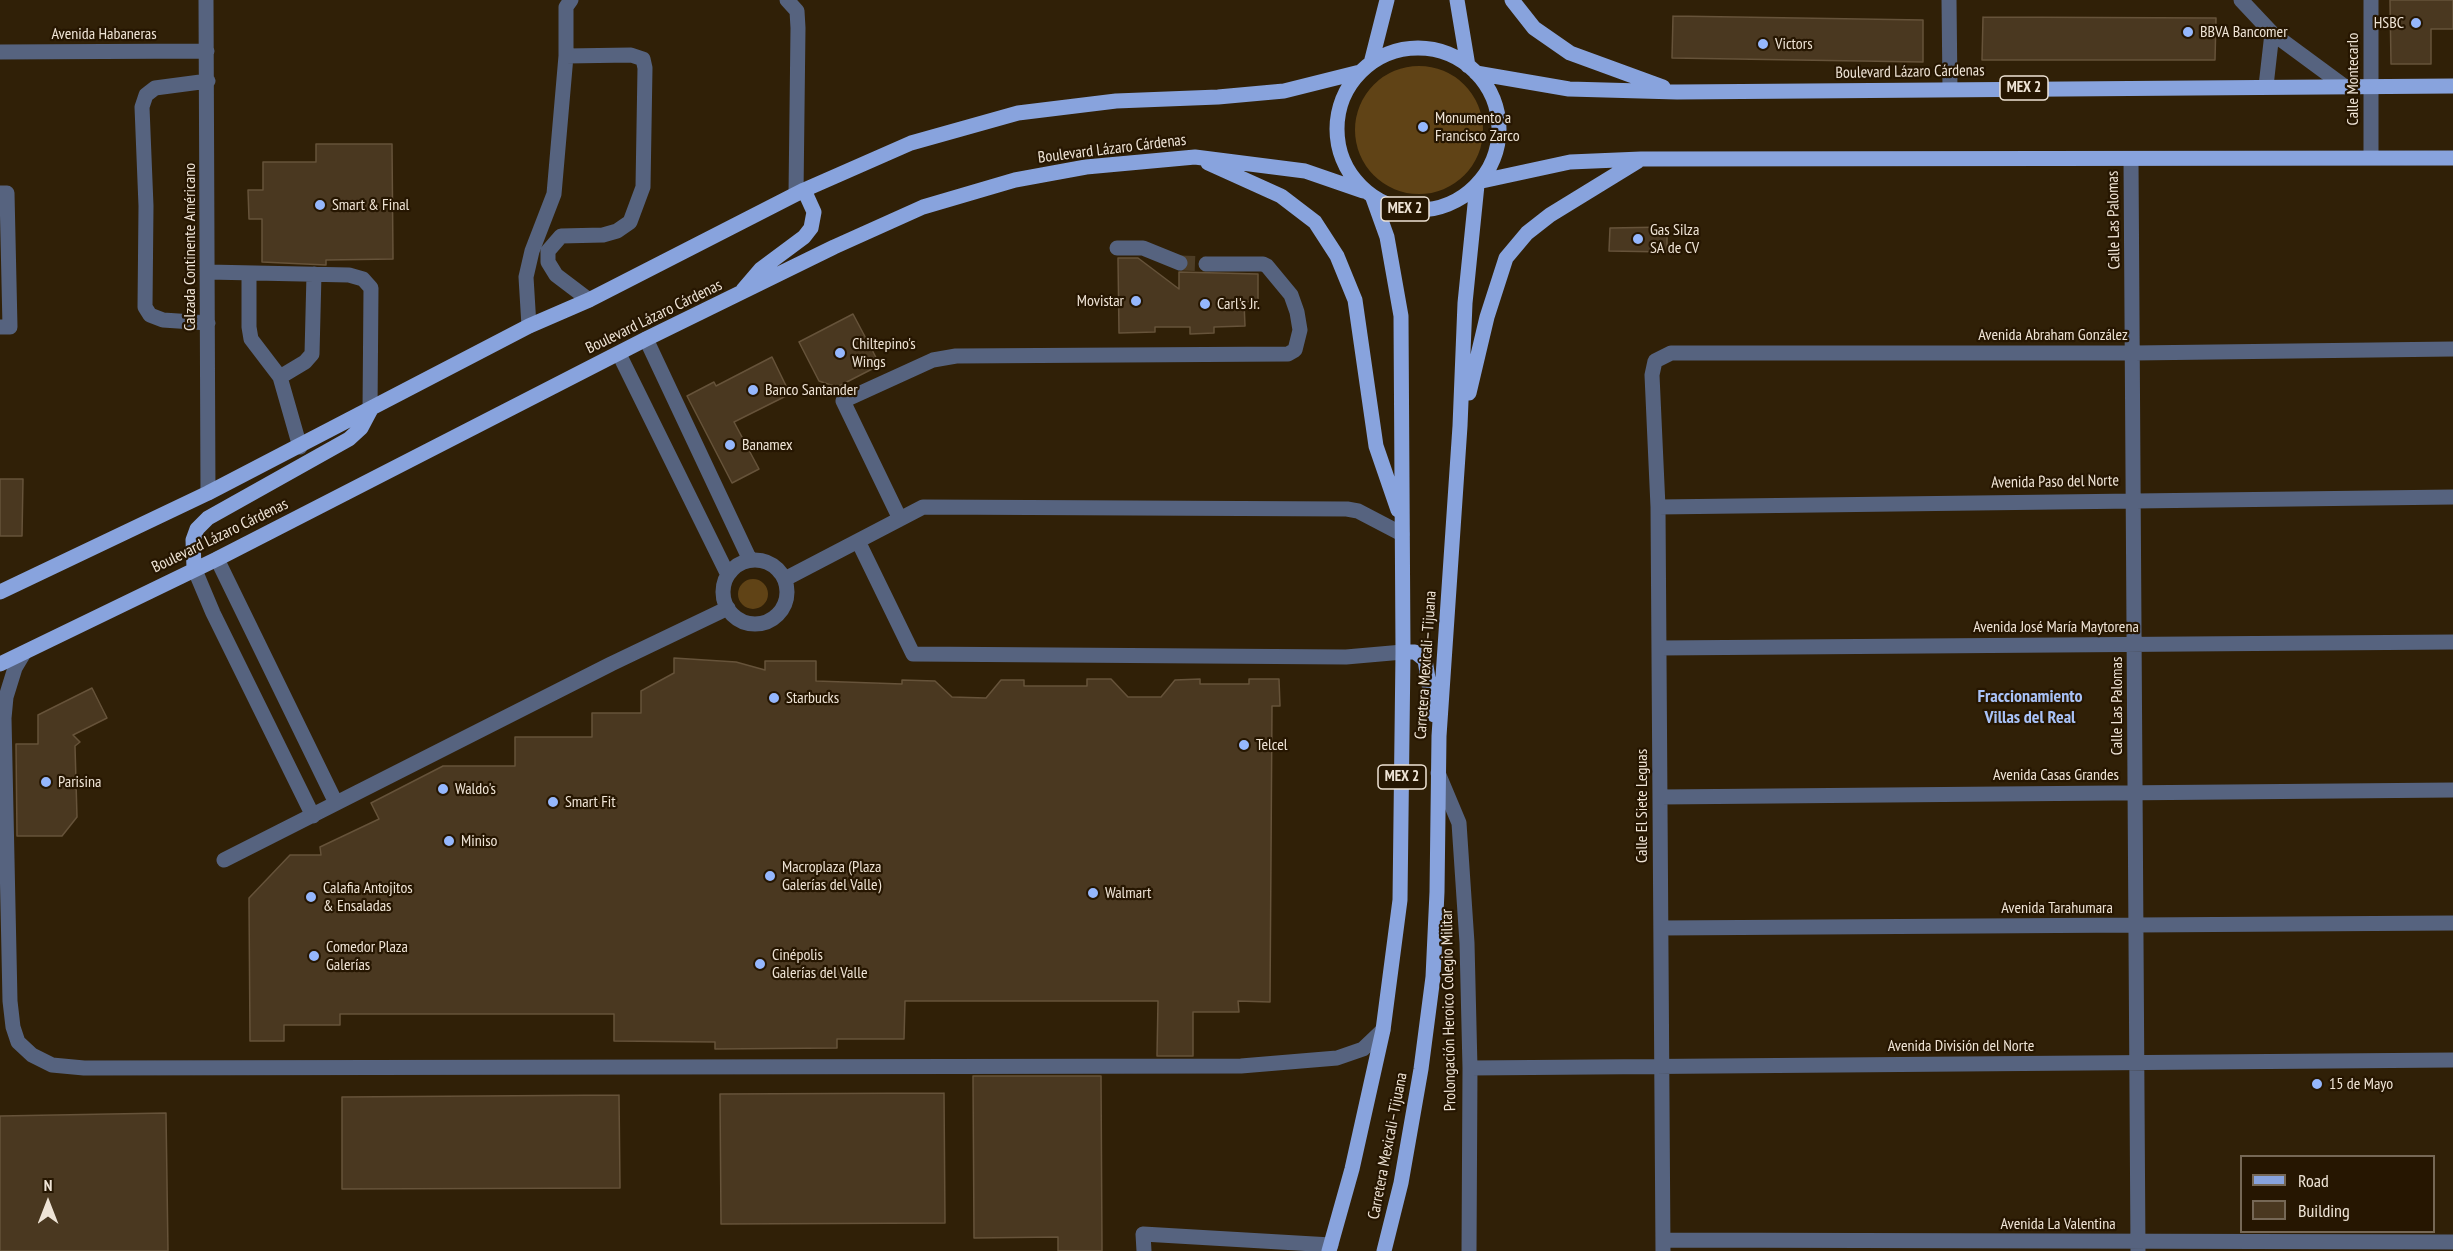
<!DOCTYPE html>
<meta charset="utf-8">
<style>
body{margin:0}
#map{position:relative;width:2453px;height:1251px;overflow:hidden;background:#302007;font-family:"PT Sans Narrow",sans-serif}
canvas{display:block}
.legend{position:absolute;left:2240px;top:1155px;width:195px;height:78px;box-sizing:border-box;background:#261601;border:2px solid #766856;margin:0;padding:8px 10px;list-style:none;font-size:18px;color:#efe4d6}
.legend li{display:flex;align-items:center;gap:12px;height:30px}
.legend b{width:30px;border:2px solid #766856}
.north{position:absolute;left:18px;top:1173px;width:60px;height:60px;-webkit-text-stroke:4px #261601;paint-order:stroke;rotate:0deg;font-size:16px;font-weight:700;line-height:24px;text-align:center;color:#efe4d6}
.north::after{content:'';display:block;margin:auto;width:21px;height:27px;background:#efe4d6;clip-path:polygon(50% 0,100% 100%,50% 72%,0 100%)}
</style>
<div id="map">
<canvas width="2453" height="1251"></canvas>
<ul class="legend">
<li><b style="height:8px;background:#88a3dd"></b>Road</li>
<li><b style="height:16px;background:#4a3820"></b>Building</li>
</ul>
<div class="north">N</div>
</div>
<script>
const context = document.querySelector('canvas').getContext('2d');
context.lineJoin = 'round';
function fill(path, color) { context.fillStyle = color; context.fill(path, 'evenodd'); }
const poly = rows => new Path2D(rows.map(r => 'M' + r).join(''));
function trace(path, color, width, dash) { context.strokeStyle = color; context.lineWidth = width; context.lineCap = dash ? 'butt' : 'round'; context.setLineDash(dash || []); context.stroke(path); }
function drawText(font, color, halo, rows, align = 'center') {
  context.font = font + ' "PT Sans Narrow",sans-serif'; context.lineWidth = 4.5; context.setLineDash([]); context.textBaseline = 'middle'; context.strokeStyle = halo; context.fillStyle = color; for (const [text, x, y, turn = 0] of rows) {
    context.save(); context.translate(x, y); context.rotate((+turn || 0) * Math.PI / 180); context.textAlign = isNaN(turn) ? turn : align; if (halo) context.strokeText(text, 0, 0); context.fillText(text, 0, 0); context.restore();
  }
}
const green = poly([
 '1355 130a64 64 0 1 1 128 0a64 64 0 1 1-128 0Z',
 '738 594a15 15 0 1 1 30 0a15 15 0 1 1-30 0Z'
]);
const building = poly([
 [2390,0,2453,0,2453,29,2431,29,2431,64,2391,64,2390,0],
 [1673,16,1923,20,1923,62,1672,58,1673,16],
 [1983,17,2216,18,2215,60,1982,60,1983,17],
 [316,144,392,144,393,259,326,260,326,265,262,262,262,219,249,219,248,190,263,190,263,162,316,162,316,144],
 [1667,227,1667,252,1609,251,1610,228,1667,227],
 [1118,258,1138,258,1179,289,1179,272,1258,274,1258,301,1244,302,1245,326,1214,327,1214,333,1190,334,1190,327,1155,327,1155,332,1119,333,1118,258],
 [853,314,880,365,837,387,819,381,799,342,853,314],
 [772,357,790,394,734,422,759,469,732,483,687,396,714,382,716,386,772,357],
 [0,479,23,479,22,536,0,536,0,479],
 [674,658,736,662,765,670,765,661,816,661,816,681,902,684,902,680,935,681,952,697,986,698,1001,680,1024,680,1024,686,1087,686,1087,679,1111,679,1128,697,1161,697,1175,680,1200,679,1200,684,1249,684,1249,679,1279,679,1280,706,1272,706,1270,1002,1238,1001,1239,1012,1193,1012,1193,1056,1157,1056,1158,1001,905,1001,904,1039,837,1039,837,1048,715,1049,715,1042,614,1041,614,1014,340,1014,340,1025,284,1025,284,1041,250,1041,249,898,290,855,321,855,320,847,379,819,371,803,443,766,515,766,515,737,592,737,592,713,641,713,641,691,674,673,674,658],
 [92,688,107,718,73,735,80,742,75,746,77,817,62,836,17,836,16,744,38,744,38,715,92,688],
 [973,1076,1101,1076,1102,1251,1058,1251,1058,1237,974,1238,973,1076],
 [944,1093,945,1223,721,1224,720,1094,944,1093],
 [619,1095,620,1188,342,1189,342,1097,619,1095],
 [166,1113,168,1251,0,1251,0,1116,166,1113]
]);
const minorTunnel = poly([
 [1180,263,1206,264]
]);
const minor = poly([
 [206,0,208,493],
 [787,0,797,11,798,28,796,194],
 [1949,0,1950,89],
 [2241,0,2272,33,2344,86],
 [2371,0,2371,157],
 [0,52,207,51],
 [566,56,631,55,643,59,645,68,643,187,630,222,617,231,603,235,561,236,548,251,548,262,556,275,589,300],
 [208,81,155,88,146,95,142,107,146,206,145,307,150,315,163,320,208,323],
 [2266,86,2272,33],
 [2131,160,2138,1251],
 [0,193,7,193,10,327,0,327],
 [1117,248,1143,248,1180,263],
 [208,272,349,275,363,279,371,288,370,411],
 [249,273,249,327,251,339,280,377,300,447],
 [529,326,526,277,532,251,554,194,566,56,566,7,571,0],
 [646,339,750,560],
 [619,354,728,575],
 [280,377,305,362,312,354,314,274],
 [1658,507,2453,497],
 [900,519,843,401,933,360,956,356,1288,354,1295,350,1300,330,1297,312,1291,295,1267,266,1263,264,1206,264],
 [858,541,913,654,1346,657,1403,652],
 [217,559,336,803],
 '723 592a32 32 0 1 1 64 0a32 32 0 1 1-64 0Z',
 [194,568,213,613,313,816],
 [785,579,923,507,1347,509,1358,511,1402,534],
 [1659,648,2453,642],
 [24,653,15,668,6,697,4,718,10,1001,13,1027,18,1042,32,1055,52,1065,84,1068,1241,1066,1337,1058,1363,1049,1383,1030],
 [1438,773,1459,823,1467,943,1470,1068,1469,1251],
 [1660,797,2453,790],
 [224,860,611,664,728,608],
 [1661,928,2453,923],
 [1470,1068,2453,1060],
 [1663,1240,2453,1242],
 [1144,1251,1143,1234,1331,1245],
 [1663,1251,1658,507,1652,375,1655,361,1671,353,2134,353,2453,349]
]);
const major = poly([
 [1457,0,1468,66],
 [1512,0,1534,28,1570,53,1663,87],
 '1337 129a81 81 0 1 1 162 0a81 81 0 1 1-162 0Z',
 [1371,63,1387,0],
 [1476,73,1569,89,1677,92,2453,86],
 [1208,163,1281,196,1315,222,1337,256,1355,300,1376,446,1398,510],
 [1482,181,1570,162,1641,159,2453,158],
 [743,290,761,269,804,237,811,228,814,212,804,190],
 [1469,393,1487,317,1506,258,1527,233,1550,215,1638,161],
 [194,568,193,540,197,529,208,518,349,439,361,428,370,411],
 [0,592,208,493,529,326,589,300,804,190,911,143,1018,113,1116,101,1218,97,1284,91,1360,72],
 [1403,652,1415,652,1425,660,1434,715],
 [0,664,217,559,646,339,834,247,923,207,1015,180,1086,167,1195,157,1305,171,1363,191],
 [1329,1251,1352,1169,1383,1030,1400,900,1403,652,1401,316,1387,237,1373,198],
 [1384,1251,1401,1183,1421,1069,1433,977,1437,892,1439,736,1460,426,1465,303,1477,185]
]);
const markers = [
 [2416,23,6,"#95b7fd"],
 [2188,32,6,"#95b7fd"],
 [1763,44,6,"#95b7fd"],
 [1423,127,6,"#95b7fd"],
 [320,205,6,"#95b7fd"],
 [1638,239,6,"#95b7fd"],
 [1136,301,6,"#95b7fd"],
 [1205,304,6,"#95b7fd"],
 [840,353,6,"#95b7fd"],
 [753,390,6,"#95b7fd"],
 [730,445,6,"#95b7fd"],
 [774,698,6,"#95b7fd"],
 [1244,745,6,"#95b7fd"],
 [46,782,6,"#95b7fd"],
 [443,789,6,"#95b7fd"],
 [553,802,6,"#95b7fd"],
 [449,841,6,"#95b7fd"],
 [770,876,6,"#95b7fd"],
 [1093,893,6,"#95b7fd"],
 [311,897,6,"#95b7fd"],
 [314,956,6,"#95b7fd"],
 [760,964,6,"#95b7fd"],
 [2317,1084,6,"#95b7fd"]
];
const shields = [
 [2024,88,48],
 [1405,209,48],
 [1402,777,48]
];
const shieldNames = [
 ["MEX 2",2024,88],
 ["MEX 2",1405,209],
 ["MEX 2",1402,777]
];
const poiNames = [
 ["HSBC",2404,23,"right"],
 ["BBVA Bancomer",2200,32],
 ["Victors",1775,44],
 ["Monumento a",1435,118],
 ["Francisco Zarco",1435,136],
 ["Smart & Final",332,205],
 ["Gas Silza",1650,230],
 ["SA de CV",1650,248],
 ["Movistar",1124,301,"right"],
 ["Carl's Jr.",1217,304],
 ["Chiltepino's",852,344],
 ["Wings",852,362],
 ["Banco Santander",765,390],
 ["Banamex",742,445],
 ["Starbucks",786,698],
 ["Telcel",1256,745],
 ["Parisina",58,782],
 ["Waldo's",455,789],
 ["Smart Fit",565,802],
 ["Miniso",461,841],
 ["Macroplaza (Plaza",782,867],
 ["Galerías del Valle)",782,885],
 ["Calafia Antojitos",323,888],
 ["& Ensaladas",323,906],
 ["Walmart",1105,893],
 ["Comedor Plaza",326,947],
 ["Galerías",326,965],
 ["Cinépolis",772,955],
 ["Galerías del Valle",772,973],
 ["15 de Mayo",2329,1084]
];
const streetNames = [
 ["Avenida Habaneras",104,34],
 ["Boulevard Lázaro Cárdenas",1910,72,-1],
 ["Calle Montecarlo",2353,79,-90],
 ["Boulevard Lázaro Cárdenas",1112,149,-7],
 ["Calle Las Palomas",2114,220,-91],
 ["Calzada Continente Américano",190,247,-90],
 ["Boulevard Lázaro Cárdenas",654,317,-26],
 ["Avenida Abraham González",2053,335],
 ["Avenida Paso del Norte",2055,482,-1],
 ["Boulevard Lázaro Cárdenas",220,536,-26],
 ["Avenida José María Maytorena",2056,627],
 ["Carretera Mexicali–Tijuana",1426,665,-86],
 ["Calle Las Palomas",2117,706,-90],
 ["Avenida Casas Grandes",2056,775],
 ["Calle El Siete Leguas",1642,806,-90],
 ["Avenida Tarahumara",2057,908],
 ["Prolongación Heroico Colegio Militar",1449,1010,-91],
 ["Avenida División del Norte",1961,1046],
 ["Carretera Mexicali–Tijuana",1388,1146,-79],
 ["Avenida La Valentina",2058,1224]
];
const neighbourhoodNames = [
 ["Fraccionamiento",2030,697],
 ["Villas del Real",2030,718]
];
fill(green, '#604316');
fill(building, '#4a3820');
trace(building, '#66533a', 1.5);
trace(minorTunnel, '#4d3d26', 15, [15, 8]);
trace(minor, '#56637f', 15);
trace(major, '#88a3dd', 15);
for (const [x, y, r, color] of markers) { const dot = new Path2D(); dot.arc(x, y, r, 0, 2 * Math.PI); context.fillStyle = color; context.fill(dot); trace(dot, '#261601', 2); }
for (const [x, y, w] of shields) { const box = new Path2D(); box.roundRect(x - w / 2, y - 12, w, 24, 4.5); context.fillStyle = '#261601'; context.fill(box); trace(box, '#efe4d6', 1.5); }
drawText('bold 15px', '#efe4d6', null, shieldNames);
drawText('16px', '#efe4d6', '#261601', poiNames, 'left');
drawText('16px', '#efe4d6', '#261601', streetNames);
drawText('bold 18px', '#a9c3f8', '#261601', neighbourhoodNames);
</script>
